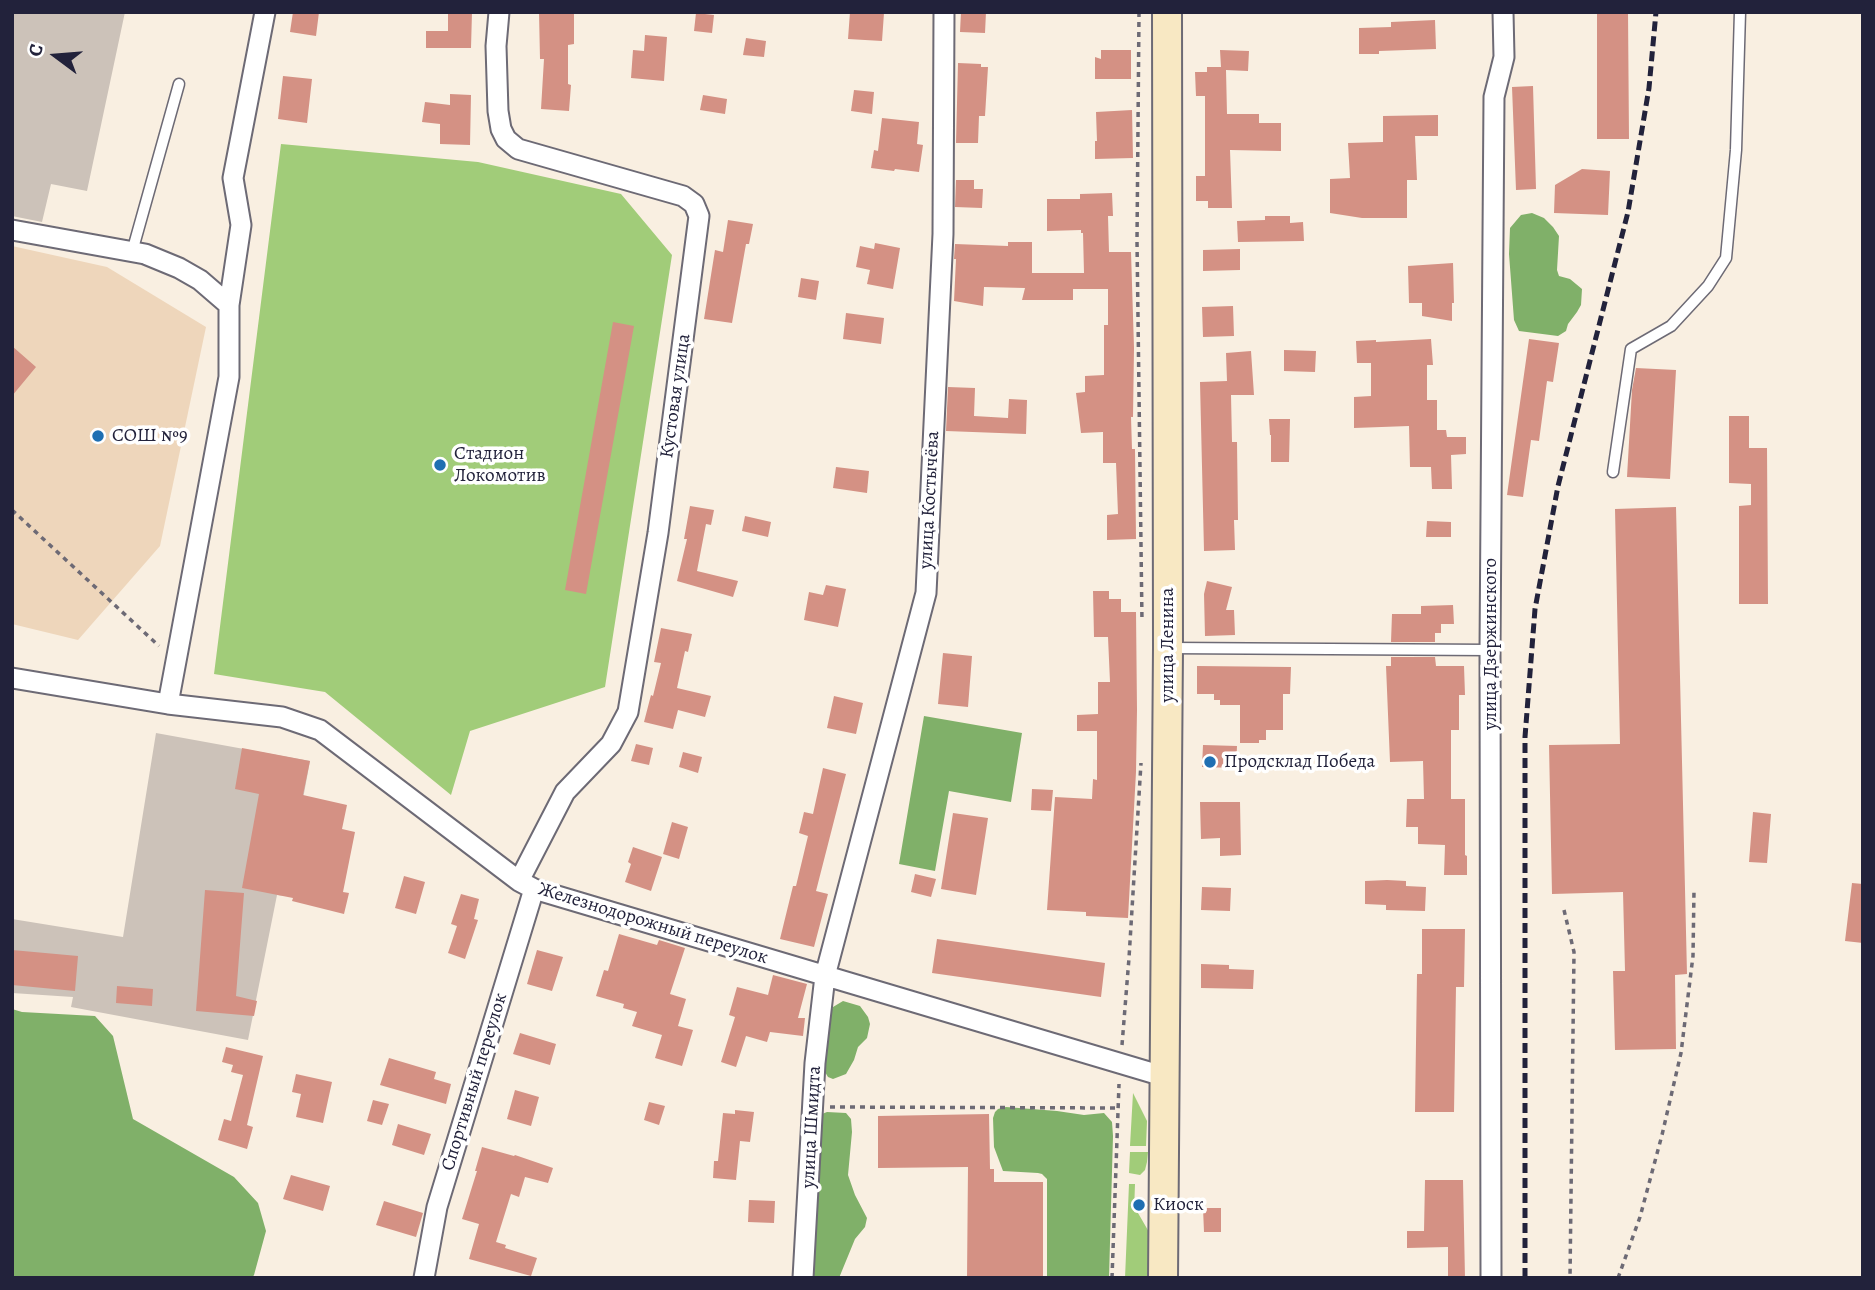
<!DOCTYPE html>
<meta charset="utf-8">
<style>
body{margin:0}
#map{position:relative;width:1875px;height:1290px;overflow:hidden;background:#f9efe1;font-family:Alegreya,serif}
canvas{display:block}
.frame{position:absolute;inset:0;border:14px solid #22223b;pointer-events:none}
.north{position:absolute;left:21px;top:21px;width:70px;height:70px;-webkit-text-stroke:5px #fff;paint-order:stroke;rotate:286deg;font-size:19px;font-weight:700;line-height:28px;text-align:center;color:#22223b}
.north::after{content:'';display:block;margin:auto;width:24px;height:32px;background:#22223b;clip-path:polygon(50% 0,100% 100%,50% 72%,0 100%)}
</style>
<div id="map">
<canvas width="1875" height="1290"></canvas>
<div class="frame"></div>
<div class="north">С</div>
</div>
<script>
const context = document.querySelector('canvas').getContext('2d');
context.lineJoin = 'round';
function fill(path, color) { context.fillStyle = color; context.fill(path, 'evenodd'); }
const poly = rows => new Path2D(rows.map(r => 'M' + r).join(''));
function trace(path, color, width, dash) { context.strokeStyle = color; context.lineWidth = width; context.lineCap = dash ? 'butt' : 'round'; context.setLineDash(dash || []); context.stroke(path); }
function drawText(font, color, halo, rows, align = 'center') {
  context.font = font + ' Alegreya,serif'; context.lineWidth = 7; context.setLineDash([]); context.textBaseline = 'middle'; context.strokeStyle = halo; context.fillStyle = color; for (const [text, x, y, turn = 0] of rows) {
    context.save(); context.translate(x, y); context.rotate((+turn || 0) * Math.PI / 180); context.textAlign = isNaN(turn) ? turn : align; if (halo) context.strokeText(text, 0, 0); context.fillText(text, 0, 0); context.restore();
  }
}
const built = poly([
 [12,246,107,267,206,327,160,546,78,640,12,624]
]);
const industrial = poly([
 [12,12,125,12,87,191,51,184,42,222,12,216],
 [156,733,310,761,285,896,277,895,248,1040,71,1007,73,997,12,993,12,919,123,937]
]);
const green = poly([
 [281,144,478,162,621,194,672,255,605,687,470,731,451,795,325,692,214,674],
 [1133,1093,1147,1121,1146,1146,1130,1146],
 [1130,1152,1148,1152,1147,1162,1145,1170,1140,1175,1129,1173],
 [1129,1184,1135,1184,1134,1212,1138,1213,1149,1232,1150,1278,1125,1278]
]);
const forest = poly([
 [1532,213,1544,218,1553,227,1559,236,1557,270,1559,276,1570,279,1582,289,1581,305,1577,312,1568,324,1566,331,1558,336,1519,331,1514,320,1509,254,1510,228,1521,215],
 [924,716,1022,733,1011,802,949,791,935,871,899,864],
 [843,1001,860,1006,868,1017,870,1024,867,1038,858,1047,854,1060,846,1074,833,1079,828,1077,825,1072,823,1058,828,1018,833,1007],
 [12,1009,22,1012,95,1016,113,1036,133,1119,234,1177,258,1203,266,1231,254,1275,252,1278,12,1278],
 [1006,1107,1057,1111,1084,1115,1104,1113,1112,1122,1113,1136,1109,1278,1047,1278,1047,1179,1042,1174,1038,1173,1003,1171,994,1147,993,1118,995,1112,998,1109],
 [827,1112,846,1113,851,1119,852,1132,848,1175,855,1195,867,1218,865,1227,855,1239,839,1278,808,1278,818,1122,822,1114]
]);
const building = poly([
 [293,12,319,12,316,36,290,32],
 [448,12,472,12,471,48,426,48,426,31,448,31],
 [539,12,568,12,568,14,574,14,574,44,568,45,568,84,571,85,569,111,541,109,544,59,540,59],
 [850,12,884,13,882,41,848,39],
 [961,12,986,12,985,33,960,32],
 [1597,12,1628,12,1629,139,1597,139],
 [696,13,714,15,712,33,694,31],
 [1435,20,1436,49,1379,51,1379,54,1359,54,1359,28,1391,27,1391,22],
 [645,35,667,37,664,81,631,78,633,50,644,51],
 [746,38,766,41,764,57,743,55],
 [1101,50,1131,50,1131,79,1095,79,1095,57,1101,59],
 [1220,50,1249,51,1248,71,1226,70,1227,114,1259,114,1259,123,1281,123,1281,151,1230,150,1232,208,1208,208,1208,201,1196,201,1196,176,1205,176,1205,96,1196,96,1195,72,1207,72,1207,67,1221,67],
 [958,63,981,64,981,67,988,67,985,116,979,116,978,143,956,143],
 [283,76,312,79,307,123,278,119],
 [1533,86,1536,189,1516,190,1512,87],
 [854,90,874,92,872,114,851,111],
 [450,94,471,95,470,145,440,144,440,124,422,122,425,102,450,105],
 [703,95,727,99,725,114,700,110],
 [1132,110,1133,158,1095,159,1095,141,1097,141,1096,112],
 [1438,115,1438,136,1415,136,1417,180,1407,180,1407,218,1362,218,1330,213,1330,179,1350,178,1348,143,1383,142,1383,116],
 [882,118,919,122,917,144,923,145,919,172,895,169,894,171,871,168,874,150,878,151],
 [1582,169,1610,171,1608,215,1554,213,1555,185],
 [956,180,974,180,974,189,983,189,982,208,955,207],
 [1112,193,1113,216,1108,216,1109,252,1131,252,1134,348,1133,417,1131,417,1132,449,1135,449,1136,539,1107,540,1107,515,1118,514,1116,463,1103,463,1103,432,1081,433,1076,393,1085,392,1085,376,1104,375,1104,325,1108,325,1108,289,1073,289,1073,300,1022,300,1025,288,984,287,983,306,954,301,956,259,954,259,955,244,1008,246,1008,242,1032,242,1032,273,1084,273,1083,233,1081,233,1081,230,1047,231,1047,199,1080,199,1080,194],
 [1265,216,1290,216,1290,223,1303,222,1304,241,1238,242,1237,221,1265,220],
 [728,220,753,224,749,244,746,244,732,323,704,319,715,250,723,252],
 [875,243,900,248,893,289,867,284,870,270,856,267,860,246,874,249],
 [1240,249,1240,270,1203,271,1203,250],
 [1453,263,1454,303,1452,303,1452,321,1422,316,1422,303,1409,303,1408,266],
 [801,278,819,281,816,300,798,297],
 [1233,306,1234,336,1203,337,1202,307],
 [846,313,884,318,881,344,843,339],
 [613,322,634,326,586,594,565,590],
 [1431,339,1433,365,1427,365,1427,400,1437,400,1437,430,1446,430,1447,437,1466,437,1466,454,1451,455,1452,489,1432,489,1431,467,1410,467,1409,426,1354,428,1354,397,1371,396,1371,363,1357,363,1356,341,1376,340,1376,342],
 [1529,339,1559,343,1553,382,1547,381,1539,441,1531,440,1523,497,1507,495],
 [12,346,36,367,12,396],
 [1284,350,1316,351,1315,372,1284,371],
 [1251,351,1254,395,1231,395,1232,442,1237,442,1238,520,1234,520,1235,550,1204,551,1200,382,1227,381,1226,353],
 [1636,368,1676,370,1670,479,1627,477,1632,390],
 [948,387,975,388,974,416,1008,418,1009,399,1027,400,1026,434,946,431],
 [1729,416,1749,416,1749,448,1767,448,1768,604,1739,604,1739,506,1751,505,1751,484,1729,483],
 [1269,419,1290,419,1289,462,1271,462,1271,435,1270,435],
 [836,467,869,471,867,493,833,488],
 [690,506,714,510,711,525,706,524,697,571,738,581,733,597,677,581,687,539,684,539],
 [1676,507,1687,974,1675,975,1676,1049,1615,1050,1613,971,1625,971,1623,892,1552,894,1549,745,1620,744,1615,509],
 [745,516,771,522,768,537,742,531],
 [1427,521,1451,522,1451,537,1426,537],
 [1207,581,1232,587,1226,610,1234,610,1235,635,1205,636,1204,594],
 [826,585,846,589,838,627,804,620,809,592,823,595],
 [1093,591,1109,591,1109,599,1121,599,1121,612,1136,612,1137,710,1136,772,1128,918,1086,916,1086,912,1047,910,1055,797,1092,799,1093,779,1097,780,1097,731,1077,731,1077,715,1098,714,1098,682,1110,682,1108,637,1094,637],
 [1453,605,1454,624,1441,624,1441,633,1435,633,1435,642,1391,642,1392,614,1421,614,1421,606],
 [661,628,692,634,688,652,685,651,677,688,711,696,705,717,678,710,673,729,644,722,651,695,653,696,661,663,654,662],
 [943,653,972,656,968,707,938,704],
 [1391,657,1435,657,1436,666,1464,666,1465,695,1459,695,1459,730,1451,730,1451,799,1465,799,1465,855,1467,856,1467,875,1444,875,1445,845,1418,844,1418,827,1406,827,1407,799,1424,799,1423,761,1390,762,1386,666,1391,666],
 [1197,666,1291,667,1290,694,1283,694,1283,730,1266,730,1266,740,1259,740,1259,743,1240,743,1240,705,1220,705,1220,700,1214,700,1214,694,1197,694],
 [834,696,863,703,856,734,827,728],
 [636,744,653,748,649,765,631,761],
 [1203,745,1237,746,1236,768,1202,767],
 [242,748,310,761,303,795,347,805,342,829,355,832,343,892,349,893,344,914,292,901,293,898,242,888,259,794,235,789],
 [683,752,702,757,698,773,679,767],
 [823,768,846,774,816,891,828,894,814,947,780,939,793,886,796,886,808,836,799,833,804,812,813,814],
 [1032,789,1053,790,1051,811,1031,810],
 [1200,802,1240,802,1241,855,1220,856,1220,838,1201,839],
 [1753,812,1771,814,1767,863,1749,862],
 [953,813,988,818,976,895,941,889],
 [672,822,688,827,679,859,663,854],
 [633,847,662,857,651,891,625,882,631,864,628,862],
 [915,874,936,879,931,897,911,892],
 [404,876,425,882,416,914,395,908],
 [1387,880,1406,881,1406,886,1426,887,1425,911,1386,910,1386,905,1365,904,1365,881],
 [1852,883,1863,884,1863,943,1845,941],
 [1202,887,1231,888,1230,911,1201,910],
 [205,890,244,893,236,996,257,1001,254,1016,196,1011],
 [461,894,479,899,474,919,478,920,465,959,448,953,457,926,451,924],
 [1422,929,1465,929,1464,987,1456,987,1454,1112,1415,1112,1417,974,1422,974],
 [619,934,657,945,659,940,685,948,670,994,686,999,678,1026,693,1030,682,1066,655,1058,662,1035,632,1026,637,1012,623,1008,624,1004,596,996,604,970,608,971],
 [937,939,1105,963,1101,997,932,973],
 [12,950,78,956,75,991,12,985],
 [537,950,563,957,552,991,527,984],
 [1201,964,1229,965,1229,969,1254,970,1253,989,1201,988],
 [773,975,807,984,798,1018,805,1018,803,1036,770,1032,767,1042,746,1036,736,1067,721,1062,735,1017,729,1015,737,987,768,995],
 [117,986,153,989,152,1006,116,1003],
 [520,1033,556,1044,550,1065,513,1054],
 [226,1047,263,1056,247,1125,253,1127,247,1149,218,1140,224,1119,231,1121,243,1075,231,1072,233,1065,222,1062],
 [389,1058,436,1072,434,1079,451,1084,446,1104,380,1085],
 [296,1074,332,1082,323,1123,296,1117,301,1094,292,1092],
 [515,1090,539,1097,531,1126,507,1119],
 [373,1100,389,1104,382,1125,367,1121],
 [649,1102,665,1106,659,1125,644,1120],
 [735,1110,754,1112,750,1142,740,1141,736,1180,713,1178,714,1161,718,1161,723,1113,735,1114],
 [989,1114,990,1169,994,1169,994,1182,1043,1182,1043,1278,967,1278,968,1167,878,1168,878,1116],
 [398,1124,431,1134,424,1155,392,1145],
 [482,1147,514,1156,515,1155,553,1168,548,1183,525,1177,519,1197,511,1194,496,1242,506,1245,505,1248,537,1258,531,1276,469,1259,479,1224,462,1219,477,1171,475,1171],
 [291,1175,330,1186,323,1211,283,1199],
 [1425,1180,1463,1180,1465,1278,1448,1278,1448,1247,1407,1248,1407,1231,1424,1231],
 [749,1200,775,1201,774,1223,748,1222],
 [384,1201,423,1213,416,1237,376,1225],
 [1203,1208,1221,1208,1221,1232,1204,1232]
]);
const path = poly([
 [1139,12,1137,241,1142,622],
 [12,510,159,646],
 [1564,910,1574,952,1570,1278],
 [1122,1045,1129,958,1141,763],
 [830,1107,1119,1108],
 [1112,1278,1119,1084],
 [1618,1278,1640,1217,1662,1135,1681,1053,1693,956,1694,890]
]);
const service = poly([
 [132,252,179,84],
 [1613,472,1631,349,1671,326,1708,286,1726,258,1736,150,1740,12],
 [1169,648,1490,650]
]);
const minor = poly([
 [499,12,496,46,498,111,501,129,506,139,518,149,683,196,694,204,699,216,658,533,628,712,611,744,565,792,519,881],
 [12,230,145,254,179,268,200,280,229,305,229,377,168,704],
 [229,305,241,225,233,178,265,12],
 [12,678,168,704,282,717,320,730,519,881,534,889,1166,1077],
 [424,1278,437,1207,534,889],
 [803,1278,815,1063,825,976,926,593,943,234,944,12],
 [1491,1278,1490,650,1494,97,1504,57,1503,12]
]);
const secondary = poly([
 [1163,1278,1168,648,1167,12]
]);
const rail = poly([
 [1525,1278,1525,737,1535,609,1558,486,1628,212,1649,88,1656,12]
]);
const markers = [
 [98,436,7,"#1f6fb2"],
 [440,465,7,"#1f6fb2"],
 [1210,762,7,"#1f6fb2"],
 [1139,1205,7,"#1f6fb2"]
];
const streetNames = [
 ["Кустовая улица",676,396,-82],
 ["улица Костычёва",930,500,-87],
 ["улица Дзержинского",1491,644,-90],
 ["улица Ленина",1168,645,-90],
 ["Железнодорожный переулок",653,924,17],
 ["Спортивный переулок",475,1082,-73],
 ["улица Шмидта",812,1127,-87]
];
const poiNames = [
 ["СОШ №9",112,436],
 ["Стадион",454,454],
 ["Локомотив",454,476],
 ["Продсклад Победа",1224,762],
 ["Киоск",1153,1205]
];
fill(built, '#eed6bb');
fill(industrial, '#ccc2b9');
fill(green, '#a1cc79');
fill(forest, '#80b069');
fill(building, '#d49184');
trace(service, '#6d6a75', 13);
trace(minor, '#6d6a75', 23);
trace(secondary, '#6d6a75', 32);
trace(path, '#6d6a75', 3.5, [5, 5]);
trace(service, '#fff', 10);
trace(minor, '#fff', 19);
trace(secondary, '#f8e8c3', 28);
trace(rail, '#22223b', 5, [10, 5]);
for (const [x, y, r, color] of markers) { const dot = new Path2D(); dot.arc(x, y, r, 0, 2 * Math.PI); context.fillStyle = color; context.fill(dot); trace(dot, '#fff', 2.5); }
drawText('19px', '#22223b', '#fff', streetNames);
drawText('19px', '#22223b', '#fff', poiNames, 'left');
</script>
